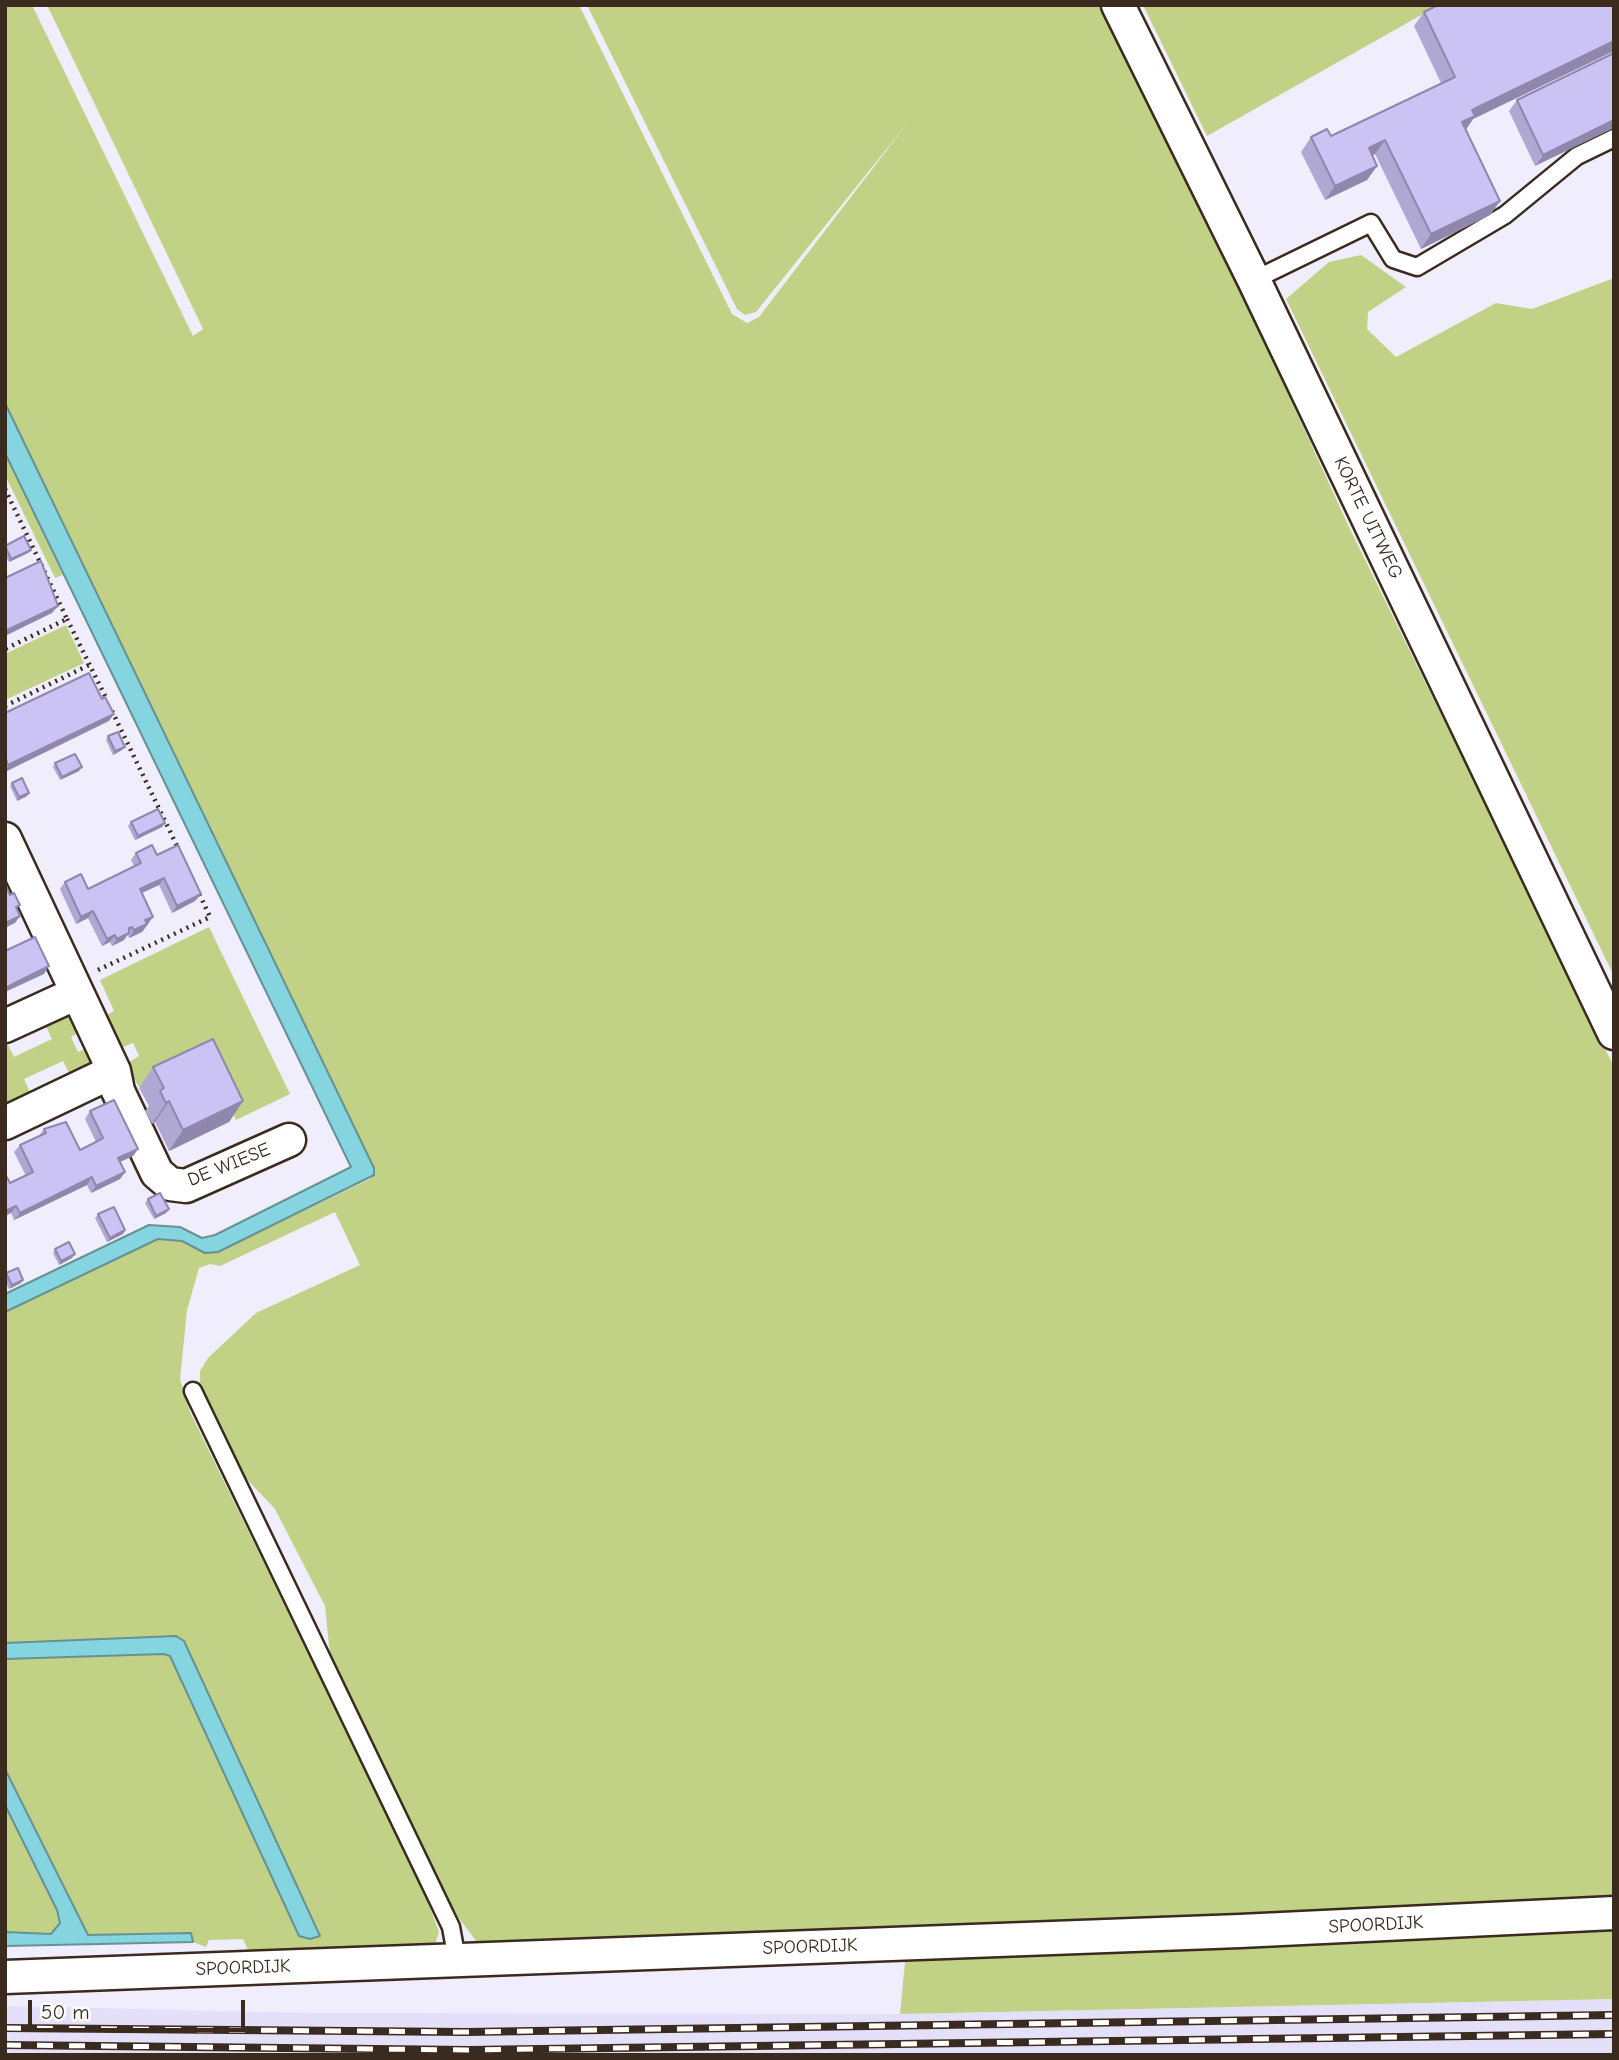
<!DOCTYPE html>
<style>
body{margin:0}
#map{position:relative;width:1619px;height:2060px;overflow:hidden;background:#f0edfc;font-family:"Comic Neue",sans-serif}
canvas{display:block}
.frame{position:absolute;inset:0;border:7px solid #3b2a1e;pointer-events:none}
.scale{position:absolute;left:28px;top:2000px;width:217px;height:32px;box-sizing:border-box;border:4px solid #3b2a1e;border-top:0;padding-left:9px;font-size:21px;line-height:24px;white-space:nowrap;color:#3b2a1e;-webkit-text-stroke:5px #fff;paint-order:stroke}
</style>
<div id="map">
<canvas width="1619" height="2060"></canvas>
<div class="frame"></div>
<div class="scale">50 m</div>
</div>
<script>
const context = document.querySelector('canvas').getContext('2d');
context.lineJoin = 'round';
function fill(path, color) { context.fillStyle = color; context.fill(path, 'evenodd'); }
const poly = rows => new Path2D(rows.map(r => 'M' + r).join(''));
function trace(path, color, width, dash) { context.strokeStyle = color; context.lineWidth = width; context.lineCap = dash ? 'butt' : 'round'; context.setLineDash(dash || []); context.stroke(path); }
function drawText(font, color, halo, rows, align = 'center') {
  context.font = font + ' "Comic Neue",sans-serif'; context.lineWidth = 5; context.setLineDash([]); context.textBaseline = 'middle'; context.strokeStyle = halo; context.fillStyle = color; for (const [text, x, y, turn = 0] of rows) {
    context.save(); context.translate(x, y); context.rotate((+turn || 0) * Math.PI / 180); context.textAlign = isNaN(turn) ? turn : align; if (halo) context.strokeText(text, 0, 0); context.fillText(text, 0, 0); context.restore();
  }
}
const built = poly([
 [1614,1999,1614,2055,5,2055,5,2006,316,2013,900,2014]
]);
const green = poly([
 [5,5,32,5,193,336,203,329,47,5,579,5,732,314,747,323,759,317,909,121,756,312,745,315,737,309,587,5,1110,5,1349,527,1614,1067,1614,1897,960,1933,951,1925,883,1928,874,1937,479,1945,458,1917,435,1876,330,1655,325,1606,275,1509,242,1474,207,1405,200,1384,200,1371,208,1358,256,1313,360,1265,335,1212,220,1266,210,1264,199,1268,187,1310,180,1379,190,1412,423,1888,439,1932,432,1953,278,1958,270,1950,248,1950,243,1939,209,1940,206,1947,193,1942,191,1933,88,1935,5,1769,5,1659,165,1654,170,1656,299,1936,310,1939,320,1936,184,1641,175,1636,5,1643,5,1312,158,1239,182,1241,205,1253,218,1252,370,1179,374,1168,5,403],
 [1143,5,1439,5,1207,136],
 [1361,255,1406,287,1368,312,1367,329,1396,357,1496,303,1532,309,1614,278,1614,976,1286,299,1329,262],
 [5,453,63,575,55,578,5,475],
 [66,625,84,663,5,700,5,654],
 [209,927,290,1094,236,1120,204,1056,139,1087,126,1064,139,1056,133,1043,118,1049,103,1017,114,1011,100,980],
 [68,1011,86,1028,71,1037,78,1052,94,1045,96,1060,91,1070,72,1079,63,1061,24,1079,33,1099,5,1113,5,1039,14,1057,52,1039,43,1020],
 [5,1805,58,1910,60,1924,51,1934,5,1932],
 [1614,1923,1614,1999,900,2014,906,1951]
]);
const water = poly([
 [5,403,374,1168,374,1175,218,1252,205,1253,182,1241,158,1239,5,1312,5,1294,149,1225,180,1227,202,1238,215,1235,351,1167,5,453,5,403],
 [176,1636,184,1641,320,1936,310,1939,299,1936,170,1656,164,1654,5,1659,5,1643,176,1636],
 [5,1769,88,1935,191,1933,193,1942,5,1946,5,1932,51,1934,60,1923,57,1910,5,1805,5,1769]
]);
const path = poly([
 [5,489,67,619,5,649],
 [67,619,107,700],
 [5,706,89,665],
 [112,711,178,848],
 [98,970,210,917,198,891]
]);
const lane = poly([
 [1254,280,1371,223,1393,259,1417,267,1505,215,1577,156,1614,138],
 [193,1391,451,1927,457,1960]
]);
const street = poly([
 [1118,5,1254,280,1614,1033],
 [5,839,114,1071,118,1091,157,1173,170,1184,186,1186,289,1140],
 [5,1026,77,993],
 [5,1123,114,1071],
 [5,1977,1240,1931,1614,1913]
]);
const rail = poly([
 [5,2028,466,2032,1614,2015],
 [5,2045,468,2050,1614,2034]
]);
const wall = poly([
 [1614,5,1614,51,1473,119,1466,129,1500,201,1490,215,1421,249,1375,154,1372,156,1377,166,1367,180,1325,200,1301,152,1311,137,1331,136,1441,83,1414,26,1424,12],
 [1614,53,1535,166,1509,111,1517,100],
 [5,546,28,553,9,562,5,555],
 [108,736,122,750,113,755,106,740],
 [55,763,79,771,60,780,53,767],
 [12,783,27,796,17,801,10,786],
 [131,822,162,827,135,840,128,826],
 [136,853,157,855,201,894,195,901,172,913,159,885,142,893,148,924,142,932,129,938,128,935,124,940,112,946,110,942,102,946,88,918,76,924,60,889,65,882,88,889,134,866,131,860],
 [153,1067,243,1101,229,1122,169,1151,155,1122,152,1124,145,1111,149,1106,139,1088],
 [90,1111,138,1149,133,1156,120,1162,125,1172,120,1179,91,1193,87,1185,14,1220,11,1213,10,1183,26,1176,14,1152,20,1145,39,1136,44,1129,80,1150,96,1142,85,1119],
 [148,1199,169,1209,166,1213,154,1219,145,1203],
 [98,1214,123,1234,107,1242,95,1218],
 [55,1249,72,1258,59,1265,53,1253],
 [6,1273,21,1283,9,1289,5,1281]
]);
const shadedWall = poly([
 [1614,41,1614,51,1473,119,1465,131,1452,137,1472,110],
 [1614,120,1614,128,1535,166,1543,155],
 [1385,140,1375,154,1358,162,1369,148],
 [1377,166,1367,180,1325,200,1335,186],
 [1500,201,1490,215,1421,249,1431,234],
 [31,550,28,553,9,562,11,559],
 [58,606,52,613,5,636,5,631],
 [114,714,109,721,5,772,8,765],
 [125,747,122,750,113,755,115,751],
 [82,767,79,771,60,780,62,777],
 [29,793,27,796,17,801,19,797],
 [165,823,162,827,135,840,138,836],
 [164,878,159,885,135,896,140,889],
 [201,894,195,901,172,913,177,906],
 [93,911,88,918,76,924,81,917],
 [20,916,15,923,5,928,5,923],
 [153,917,142,932,129,938,134,930,145,920],
 [132,927,124,940,112,946,117,939],
 [115,935,110,942,102,946,107,939],
 [49,966,44,974,5,992,5,988],
 [169,1101,155,1122,152,1124,166,1103],
 [243,1101,229,1122,169,1151,183,1130],
 [138,1149,133,1156,113,1165,118,1158],
 [125,1172,120,1179,91,1193,96,1186],
 [92,1177,87,1185,14,1220,20,1213],
 [16,1206,11,1213,5,1216,5,1211],
 [169,1209,166,1213,154,1219,156,1216],
 [125,1230,123,1234,107,1242,110,1238],
 [75,1254,72,1258,59,1265,61,1261],
 [23,1280,21,1283,9,1289,12,1285]
]);
const building = poly([
 [1438,5,1614,5,1614,41,1472,110,1475,116,1462,122,1500,201,1431,234,1385,140,1369,148,1377,166,1335,186,1311,137,1327,129,1331,136,1455,77,1424,12,1438,5],
 [1614,53,1614,120,1543,155,1517,100,1614,53],
 [24,536,31,550,11,559,5,546,24,536],
 [41,561,58,606,5,631,5,578,41,561],
 [89,673,102,699,105,697,114,714,8,765,5,757,5,713,89,673],
 [118,732,125,747,115,751,108,736,118,732],
 [75,754,82,767,62,777,55,763,75,754],
 [22,778,29,793,19,797,12,783,22,778],
 [158,809,165,823,138,836,131,822,158,809],
 [152,845,157,855,178,845,201,894,177,906,164,878,151,884,140,889,153,917,145,920,147,924,134,930,132,927,129,928,129,933,117,939,115,935,107,939,93,911,81,917,65,882,81,874,88,889,141,863,136,853,152,845],
 [5,884,10,895,14,893,20,905,16,907,20,916,5,923,5,884],
 [35,937,49,966,5,988,5,951,35,937],
 [213,1039,243,1101,183,1130,169,1101,166,1103,160,1091,164,1088,153,1067,213,1039],
 [114,1100,138,1149,118,1158,125,1172,96,1186,92,1177,20,1213,16,1206,5,1211,5,1174,10,1183,33,1172,20,1145,46,1133,44,1129,66,1122,80,1150,92,1144,103,1138,90,1111,114,1100],
 [160,1193,169,1209,156,1216,148,1199,160,1193],
 [114,1207,125,1230,110,1238,98,1214,114,1207],
 [69,1242,75,1254,61,1261,55,1249,69,1242],
 [18,1268,23,1280,12,1285,6,1273,18,1268]
]);
const streetNames = [
 ["KORTE UITWEG",1368,518,64],
 ["DE WIESE",229,1165,-22],
 ["SPOORDIJK",1376,1925,-3],
 ["SPOORDIJK",810,1947,-2],
 ["SPOORDIJK",243,1968,-2]
];
fill(built, '#e5e0fa');
fill(green, '#c1d185');
fill(water, '#85d5e1');
trace(water, '#679193', 2);
trace(lane, '#3b2a1e', 21);
trace(street, '#3b2a1e', 37);
trace(path, '#3b2a1e', 4.5, [2, 5]);
trace(lane, '#fff', 16);
trace(street, '#fff', 32);
trace(rail, '#3b2a1e', 8);
trace(rail, '#fff', 5, [16]);
fill(wall, '#afa8d3');
fill(shadedWall, '#8f88ac');
fill(building, '#ccc3f5');
trace(building, '#8f88ac', 2);
drawText('19px', '#3b2a1e', '#fff', streetNames);
</script>
